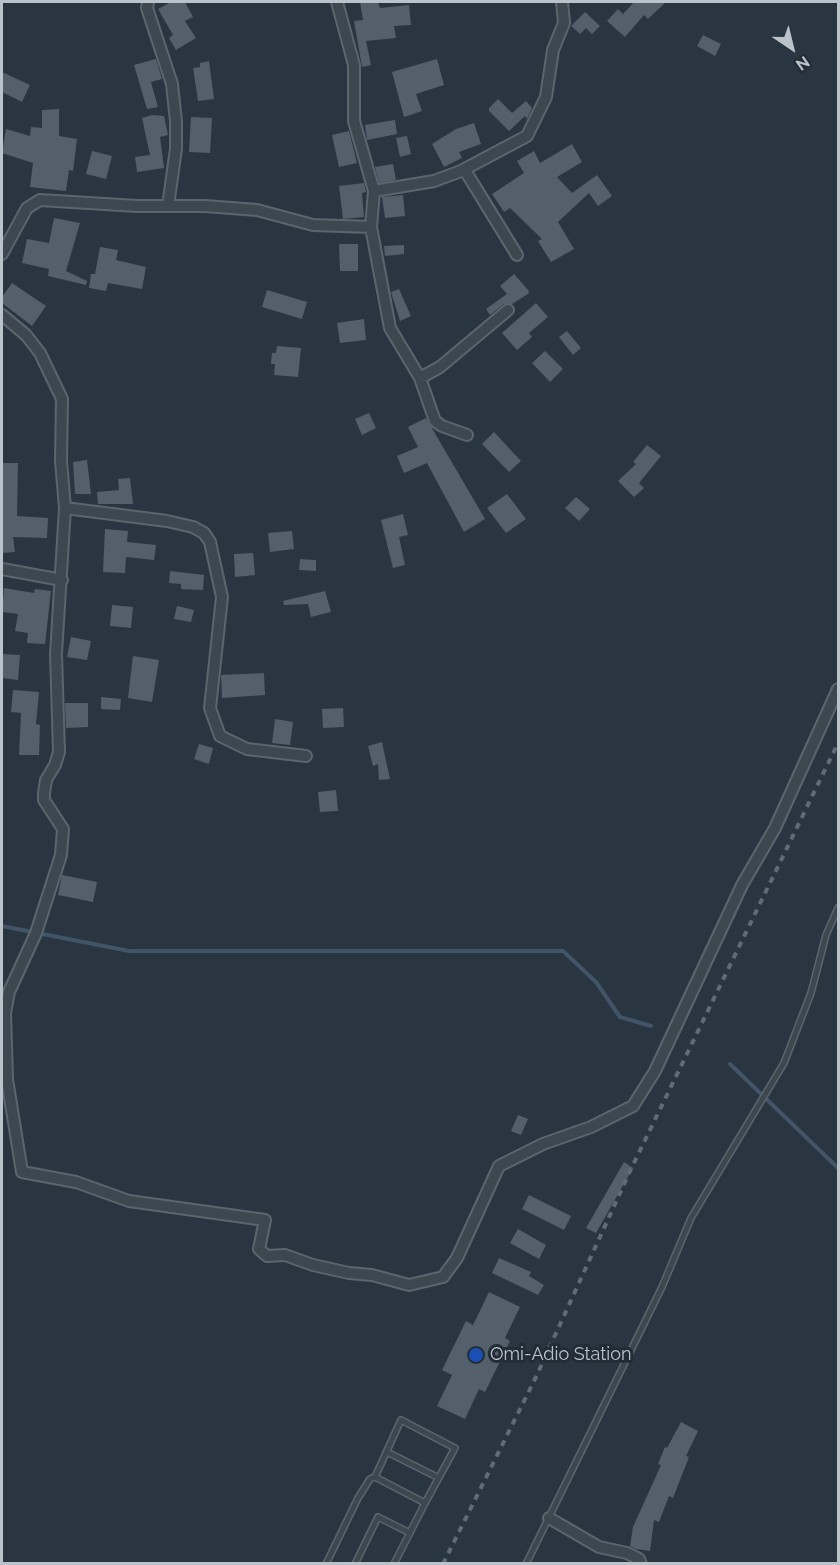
<!DOCTYPE html>
<style>
body{margin:0}
#map{position:relative;width:840px;height:1565px;overflow:hidden;background:#293540;font-family:Raleway,sans-serif}
canvas{display:block}
.frame{position:absolute;inset:0;border:3px solid #bac2ca;pointer-events:none}
.north{position:absolute;left:762px;top:18px;width:60px;height:60px;-webkit-text-stroke:4px #222c36;paint-order:stroke;rotate:145deg;font-size:16px;font-weight:700;line-height:24px;text-align:center;color:#bac2ca}
.north::after{content:'';display:block;margin:auto;width:21px;height:27px;background:#bac2ca;clip-path:polygon(50% 0,100% 100%,50% 72%,0 100%)}
</style>
<div id="map">
<canvas width="840" height="1565"></canvas>
<div class="frame"></div>
<div class="north">N</div>
</div>
<script>
const context = document.querySelector('canvas').getContext('2d');
context.lineJoin = 'round';
const poly = rows => new Path2D(rows.map(r => 'M' + r).join(''));
function trace(path, color, width, dash) { context.strokeStyle = color; context.lineWidth = width; context.lineCap = dash ? 'butt' : 'round'; context.setLineDash(dash || []); context.stroke(path); }
function fill(path, color) { context.fillStyle = color; context.fill(path, 'evenodd'); }
function drawText(font, color, halo, rows, align = 'center') {
  context.font = font + ' Raleway,sans-serif'; context.lineWidth = 6; context.setLineDash([]); context.textBaseline = 'middle'; context.strokeStyle = halo; context.fillStyle = color; for (const [text, x, y, turn = 0] of rows) {
    context.save(); context.translate(x, y); context.rotate((+turn || 0) * Math.PI / 180); context.textAlign = isNaN(turn) ? turn : align; if (halo) context.strokeText(text, 0, 0); context.fillText(text, 0, 0); context.restore();
  }
}
const stream = poly([
 [2,926,129,951,563,951,596,982,620,1017,651,1026],
 [730,1064,838,1168]
]);
const building = poly([
 [171,2,185,2,193,17,185,21,196,38,176,50,169,38,173,35,158,9],
 [360,2,378,2,380,8,409,5,411,25,394,26,396,38,366,41,371,65,362,67,354,21,363,20],
 [634,2,666,2,648,19,644,15,625,37,607,21,618,9,623,14],
 [585,12,600,26,592,34,586,28,580,34,571,26],
 [703,35,721,44,715,56,697,46],
 [156,59,162,79,151,82,158,107,147,109,134,65],
 [437,59,444,85,416,94,422,111,404,117,392,72],
 [209,61,214,99,198,101,193,68,200,67,200,63],
 [2,72,30,85,22,102,2,92],
 [498,99,512,113,526,101,532,108,527,119,525,116,509,131,489,111,489,108],
 [59,109,59,136,77,139,73,171,69,170,66,191,30,187,33,163,2,153,6,129,30,136,31,127,42,128,42,110],
 [152,115,164,116,168,135,160,137,164,168,137,172,135,157,150,155,142,118],
 [191,117,212,118,210,153,189,152],
 [395,120,397,134,367,140,365,125],
 [474,123,481,144,459,152,462,158,444,167,432,144,456,129],
 [349,131,357,163,339,167,332,135],
 [407,136,411,154,400,157,396,138],
 [572,144,582,162,557,177,572,193,597,175,612,196,598,206,589,193,558,222,574,249,551,262,538,241,542,239,510,208,504,212,492,194,524,173,517,161,534,151,540,163],
 [92,151,112,156,106,179,86,174],
 [393,164,396,180,379,183,375,167],
 [364,183,366,192,362,193,364,217,343,219,339,186],
 [403,195,405,216,385,218,382,197],
 [54,218,80,223,66,271,87,281,86,285,48,276,49,269,22,263,27,239,49,243],
 [339,244,358,244,358,271,340,271],
 [404,245,404,254,385,256,384,246],
 [100,247,118,250,116,260,146,267,142,289,108,283,106,291,89,288,91,274,95,274],
 [514,274,529,291,528,294,512,304,504,304,490,315,486,309,507,294,500,286],
 [12,283,46,306,32,326,2,303,2,297],
 [399,289,411,316,400,321,391,292],
 [267,290,307,302,302,319,262,307],
 [536,303,548,317,529,333,532,337,517,350,502,333],
 [364,319,366,340,340,343,337,323],
 [567,331,581,348,573,355,559,337],
 [277,346,301,348,298,377,274,375,275,364,271,364,272,353,276,353],
 [545,351,563,369,550,382,532,363],
 [369,413,376,428,362,435,355,419],
 [426,418,485,519,464,532,427,463,404,473,397,456,418,447,408,427],
 [494,432,521,461,509,472,482,444],
 [647,445,661,456,639,483,644,488,634,497,618,481,636,464,633,462],
 [87,460,91,494,75,494,73,462],
 [2,463,18,463,17,516,48,518,47,538,13,537,15,552,2,553],
 [130,478,133,504,98,504,97,492,119,490,118,479],
 [507,494,526,519,506,533,487,508],
 [576,497,590,509,579,521,565,508],
 [403,514,408,535,399,537,405,565,393,568,381,520],
 [105,529,128,531,127,542,156,545,154,560,126,557,125,573,103,572],
 [292,531,294,549,270,552,268,533],
 [253,553,255,575,235,577,234,554],
 [300,559,316,560,316,571,299,570],
 [170,571,204,575,203,590,181,589,181,584,169,583],
 [4,588,34,593,35,589,51,591,45,644,27,643,28,633,15,631,18,614,2,612],
 [325,591,331,612,311,617,308,604,284,605,283,601],
 [112,605,133,607,131,628,110,626],
 [177,606,194,610,191,622,174,619],
 [71,637,91,641,87,660,67,657],
 [2,654,20,655,18,680,2,678],
 [133,656,159,660,152,702,128,698],
 [264,673,265,695,222,698,221,675],
 [13,690,39,692,36,724,40,725,39,755,19,755,21,713,11,712],
 [101,697,121,699,120,710,101,709],
 [65,703,88,703,88,727,66,728],
 [343,708,344,727,323,728,322,709],
 [275,719,293,722,290,745,272,743],
 [382,742,390,779,379,780,378,764,373,766,368,746],
 [199,744,213,748,209,764,194,759],
 [336,790,338,811,320,812,318,792],
 [62,875,97,882,93,902,58,895],
 [518,1115,528,1119,521,1135,511,1131],
 [624,1162,633,1168,596,1233,586,1228],
 [529,1195,571,1216,564,1230,522,1209],
 [518,1229,546,1245,539,1259,510,1243],
 [499,1258,531,1272,529,1276,544,1285,538,1295,492,1273],
 [489,1292,520,1307,505,1338,510,1341,485,1392,479,1389,465,1419,437,1406,452,1375,442,1370,466,1321,473,1325],
 [681,1422,698,1431,686,1456,689,1457,673,1498,669,1496,659,1522,654,1520,650,1551,636,1549,630,1546,633,1527,661,1465,658,1464,665,1447,667,1448]
]);
const service = poly([
 [387,1452,439,1478],
 [326,1564,358,1498,370,1479,375,1477,401,1420,455,1448,425,1503,375,1477],
 [355,1564,378,1517,410,1533],
 [394,1564,425,1503],
 [526,1564,662,1287,691,1218,784,1063,811,993,826,935,838,908]
]);
const minor = poly([
 [148,2,147,8,172,84,176,121,176,149,168,206],
 [337,2,354,65,354,121,374,191,371,227,390,328,420,378,435,421,442,426,467,435],
 [461,171,527,136,546,97,553,50,564,23,562,2],
 [374,191,434,181,461,171,466,172,517,255],
 [2,254,27,208,40,200,137,206,205,206,257,210,313,225,371,227],
 [2,315,26,335,40,353,62,399,61,461,65,508,56,654,59,752,55,765,46,780,44,793,44,800,63,829,61,855,36,933,9,992,5,1013,7,1079,22,1172,76,1182,129,1201,265,1220,259,1249,267,1256,285,1255,313,1265,349,1273,372,1275,409,1285,443,1277,457,1258,499,1166,543,1144,591,1127,633,1106,655,1071,742,885,775,828,838,689],
 [420,378,440,367,508,310],
 [65,508,167,521,193,527,204,533,210,542,222,597,210,708,220,736,247,749,306,756],
 [2,569,62,580],
 [549,1518,599,1547,627,1553,639,1559,641,1564]
]);
const rail = poly([
 [443,1564,536,1377,631,1169,838,743]
]);
const markers = [
 [476,1355,8,"#1a4fb4"]
];
const poiNames = [
 ["Omi-Adio Station",490,1355]
];
trace(stream, '#415468', 4);
fill(building, '#53606b');
trace(service, '#5b656d', 8);
trace(minor, '#5b656d', 14);
trace(service, '#3d4750', 5);
trace(minor, '#3d4750', 10);
trace(rail, '#606b77', 4, [6, 6]);
for (const [x, y, r, color] of markers) { const dot = new Path2D(); dot.arc(x, y, r, 0, 2 * Math.PI); context.fillStyle = color; context.fill(dot); trace(dot, '#222c36', 2); }
drawText('18px', '#bac2ca', '#222c36', poiNames, 'left');
</script>
